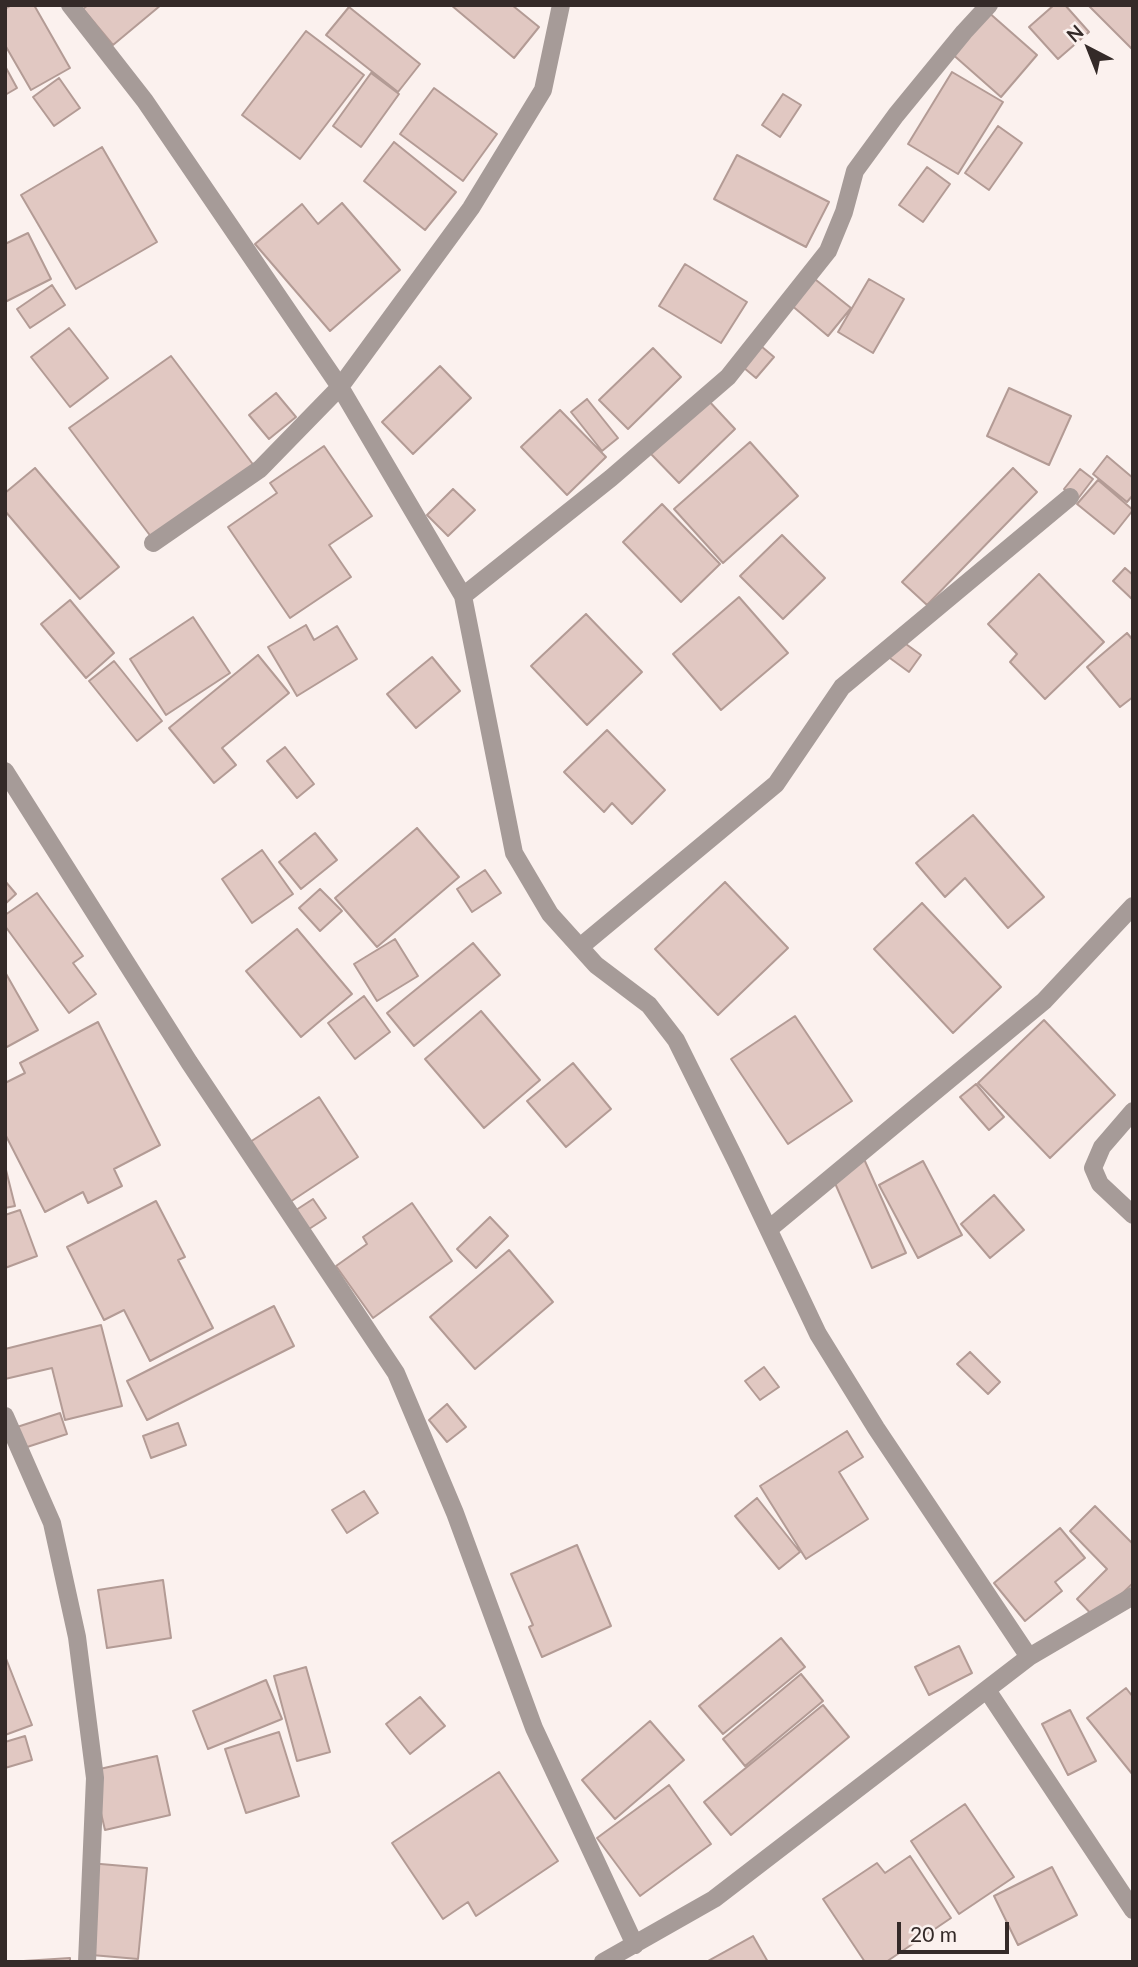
<!DOCTYPE html>
<style>
body{margin:0}
#map{position:relative;width:1138px;height:1967px;overflow:hidden;background:#fbf1ee;font-family:Lato,sans-serif}
canvas{display:block}
.frame{position:absolute;inset:0;border:7px solid #342a28;pointer-events:none}
.north{position:absolute;left:1054px;top:14px;width:70px;height:70px;-webkit-text-stroke:5px #fbf1ee;paint-order:stroke;rotate:318deg;font-size:19px;font-weight:700;line-height:28px;text-align:center;color:#342a28}
.north::after{content:'';display:block;margin:auto;width:24px;height:32px;background:#342a28;clip-path:polygon(50% 0,100% 100%,50% 72%,0 100%)}
.scale{position:absolute;left:897px;top:1922px;width:112px;height:32px;box-sizing:border-box;border:4px solid #342a28;border-top:0;padding-left:9px;font-size:21px;line-height:24px;white-space:nowrap;color:#342a28;-webkit-text-stroke:5px #fbf1ee;paint-order:stroke}
</style>
<div id="map">
<canvas width="1138" height="1967"></canvas>
<div class="frame"></div>
<div class="north">N</div>
<div class="scale">20 m</div>
</div>
<script>
const context = document.querySelector('canvas').getContext('2d');
context.lineJoin = 'round';
function fill(path, color) { context.fillStyle = color; context.fill(path, 'evenodd'); }
const poly = rows => new Path2D(rows.map(r => 'M' + r).join(''));
function trace(path, color, width, dash) { context.strokeStyle = color; context.lineWidth = width; context.lineCap = dash ? 'butt' : 'round'; context.setLineDash(dash || []); context.stroke(path); }
const building = poly([
 [12,5,34,5,70,68,31,90,5,45,5,9,12,5],
 [88,5,161,5,113,45,83,9,88,5],
 [451,5,512,5,539,27,514,58,451,5],
 [1054,5,1065,5,1089,32,1058,59,1029,27,1054,5],
 [1088,5,1133,5,1133,50,1088,5],
 [349,7,420,64,398,92,326,35,349,7],
 [987,11,1037,55,1001,97,950,52,987,11],
 [306,31,364,75,300,159,242,115,306,31],
 [5,66,17,88,5,95,5,66],
 [952,72,1003,102,958,174,908,144,952,72],
 [371,73,399,94,361,147,333,126,371,73],
 [59,78,80,108,54,126,33,97,59,78],
 [434,88,497,134,463,181,400,134,434,88],
 [783,94,801,105,780,137,762,125,783,94],
 [998,126,1022,143,989,190,965,173,998,126],
 [394,142,456,192,425,230,364,181,394,142],
 [102,147,157,242,76,289,21,195,102,147],
 [737,155,829,202,806,247,714,199,737,155],
 [927,167,950,184,923,222,899,205,927,167],
 [342,203,400,270,330,331,255,244,302,204,318,224,342,203],
 [28,233,51,279,5,302,5,244,28,233],
 [685,264,747,302,721,343,659,306,685,264],
 [806,272,851,308,828,336,784,299,806,272],
 [869,279,904,299,873,353,838,332,869,279],
 [52,285,65,305,30,328,17,309,52,285],
 [69,328,108,378,70,407,31,357,69,328],
 [755,341,774,357,756,378,737,362,755,341],
 [653,348,681,377,628,429,599,400,653,348],
 [171,356,261,475,158,546,69,428,171,356],
 [440,366,471,398,413,454,382,422,440,366],
 [1009,388,1071,416,1049,465,987,436,1009,388],
 [276,393,296,417,269,439,249,415,276,393],
 [587,399,618,438,602,451,571,412,587,399],
 [707,399,735,429,679,483,651,454,707,399],
 [560,410,606,457,567,495,521,447,560,410],
 [750,442,798,496,723,563,674,509,750,442],
 [324,446,372,516,329,545,351,577,290,618,228,527,277,493,270,483,324,446],
 [1107,456,1133,478,1133,495,1127,502,1093,474,1107,456],
 [35,468,119,567,80,599,5,511,5,493,35,468],
 [1013,468,1037,492,927,605,902,582,1013,468],
 [1080,469,1093,479,1077,500,1064,489,1080,469],
 [1098,480,1133,510,1114,534,1077,504,1098,480],
 [453,489,475,510,448,536,427,515,453,489],
 [662,504,720,564,681,602,623,542,662,504],
 [782,535,825,578,783,619,740,576,782,535],
 [1125,568,1133,575,1133,600,1113,581,1125,568],
 [1039,574,1104,642,1045,699,1010,662,1017,654,988,624,1039,574],
 [739,597,788,653,721,710,673,654,739,597],
 [70,600,114,653,86,678,41,624,70,600],
 [586,614,642,672,587,725,531,666,586,614],
 [193,617,230,673,166,715,130,659,193,617],
 [306,625,314,640,337,626,357,659,297,696,268,647,306,625],
 [1127,633,1133,640,1133,697,1120,707,1087,667,1127,633],
 [895,636,921,655,909,672,883,653,895,636],
 [258,655,289,693,222,748,236,765,214,783,169,728,258,655],
 [432,657,460,691,416,728,387,694,432,657],
 [114,661,162,721,137,741,89,681,114,661],
 [607,730,665,790,632,824,612,803,604,812,564,772,607,730],
 [285,747,314,784,297,798,267,761,285,747],
 [973,815,1044,897,1008,928,965,878,945,897,916,863,973,815],
 [417,828,459,877,377,947,335,898,417,828],
 [315,833,337,860,301,889,279,862,315,833],
 [262,850,293,894,252,923,222,879,262,850],
 [485,870,501,893,472,912,457,889,485,870],
 [5,881,16,894,5,904,5,881],
 [725,882,788,948,718,1015,655,949,725,882],
 [320,889,342,911,320,931,299,908,320,889],
 [37,893,83,956,73,963,96,994,69,1013,5,926,5,915,37,893],
 [922,903,1001,987,953,1033,874,949,922,903],
 [297,929,352,994,301,1037,246,971,297,929],
 [395,939,418,976,377,1001,354,964,395,939],
 [473,943,500,975,414,1046,387,1013,473,943],
 [5,972,38,1030,5,1048,5,972],
 [364,996,390,1032,355,1059,328,1023,364,996],
 [481,1011,540,1080,484,1128,425,1059,481,1011],
 [795,1016,852,1101,788,1144,731,1059,795,1016],
 [1044,1020,1115,1095,1050,1158,978,1083,1044,1020],
 [98,1022,160,1145,114,1169,122,1186,88,1203,83,1192,45,1212,5,1134,5,1083,25,1073,20,1063,98,1022],
 [573,1063,611,1109,566,1147,527,1101,573,1063],
 [976,1084,1004,1117,989,1130,960,1097,976,1084],
 [319,1097,358,1157,287,1204,247,1144,319,1097],
 [864,1159,906,1253,872,1268,831,1174,864,1159],
 [923,1161,962,1235,918,1258,879,1185,923,1161],
 [5,1166,15,1206,5,1208,5,1166],
 [994,1195,1024,1230,990,1258,961,1224,994,1195],
 [313,1199,326,1218,306,1231,293,1212,313,1199],
 [156,1201,185,1257,178,1260,213,1328,150,1361,124,1310,104,1320,67,1247,156,1201],
 [412,1203,452,1261,373,1318,336,1266,367,1244,363,1237,412,1203],
 [20,1210,37,1256,5,1268,5,1215,20,1210],
 [490,1217,508,1236,476,1268,457,1249,490,1217],
 [509,1250,553,1302,475,1369,430,1317,509,1250],
 [274,1306,294,1346,147,1420,127,1381,274,1306],
 [101,1325,122,1406,65,1420,52,1368,5,1379,5,1349,101,1325],
 [970,1352,1000,1382,988,1394,957,1364,970,1352],
 [764,1367,779,1387,760,1400,745,1381,764,1367],
 [447,1404,466,1427,447,1442,429,1420,447,1404],
 [60,1413,67,1434,21,1449,14,1428,60,1413],
 [178,1423,186,1445,151,1458,143,1436,178,1423],
 [847,1431,863,1457,839,1472,868,1519,806,1559,760,1486,847,1431],
 [364,1491,378,1513,347,1533,332,1510,364,1491],
 [757,1498,800,1552,779,1569,735,1516,757,1498],
 [1095,1506,1133,1544,1133,1583,1096,1619,1077,1599,1107,1569,1070,1531,1095,1506],
 [1060,1528,1085,1558,1055,1582,1062,1591,1025,1621,994,1583,1060,1528],
 [577,1545,611,1626,542,1657,529,1627,533,1625,511,1574,577,1545],
 [163,1580,171,1638,107,1648,98,1590,163,1580],
 [781,1638,805,1667,723,1734,699,1706,781,1638],
 [959,1646,972,1673,929,1695,915,1667,959,1646],
 [5,1656,32,1725,5,1735,5,1656],
 [306,1667,330,1752,297,1761,274,1676,306,1667],
 [801,1674,823,1701,745,1766,723,1739,801,1674],
 [266,1680,282,1719,208,1749,193,1711,266,1680],
 [1126,1688,1133,1697,1133,1775,1087,1718,1126,1688],
 [420,1697,445,1726,410,1754,386,1724,420,1697],
 [823,1705,849,1737,731,1835,704,1802,823,1705],
 [1070,1710,1096,1761,1068,1775,1042,1724,1070,1710],
 [650,1721,684,1760,615,1819,582,1780,650,1721],
 [279,1732,299,1796,246,1813,225,1749,279,1732],
 [25,1736,32,1760,5,1768,5,1742,25,1736],
 [157,1756,170,1815,105,1830,91,1771,157,1756],
 [499,1772,558,1861,476,1916,468,1902,443,1919,392,1843,499,1772],
 [669,1785,711,1844,640,1896,597,1838,669,1785],
 [965,1804,1014,1877,959,1914,911,1841,965,1804],
 [910,1856,951,1918,886,1962,865,1962,823,1899,877,1863,885,1873,910,1856],
 [89,1863,147,1868,138,1959,80,1954,89,1863],
 [1052,1867,1077,1915,1018,1945,994,1896,1052,1867],
 [753,1936,768,1962,706,1962,753,1936],
 [70,1958,70,1962,8,1962,70,1958]
]);
const street = poly([
 [70,5,145,101,340,387,463,596,514,853,550,914,596,965,649,1005,676,1040,736,1161,818,1334,876,1428,1029,1657],
 [153,543,260,469,340,387,471,208,543,90,561,5],
 [463,596,611,478,728,377,828,251,844,212,855,171,896,115,964,32,989,5],
 [5,771,189,1062,396,1373,455,1513,534,1728,635,1945],
 [580,947,776,784,842,687,1070,497],
 [1133,1111,1102,1147,1093,1168,1100,1184,1133,1215],
 [769,1229,1044,1001,1133,906],
 [5,1416,52,1523,77,1637,95,1778,87,1962],
 [987,1690,1133,1910],
 [603,1962,714,1899,1029,1657,1133,1596]
]);
fill(building, '#e1c8c2');
trace(building, '#b39b95', 2);
trace(street, '#a69b98', 18);
</script>
